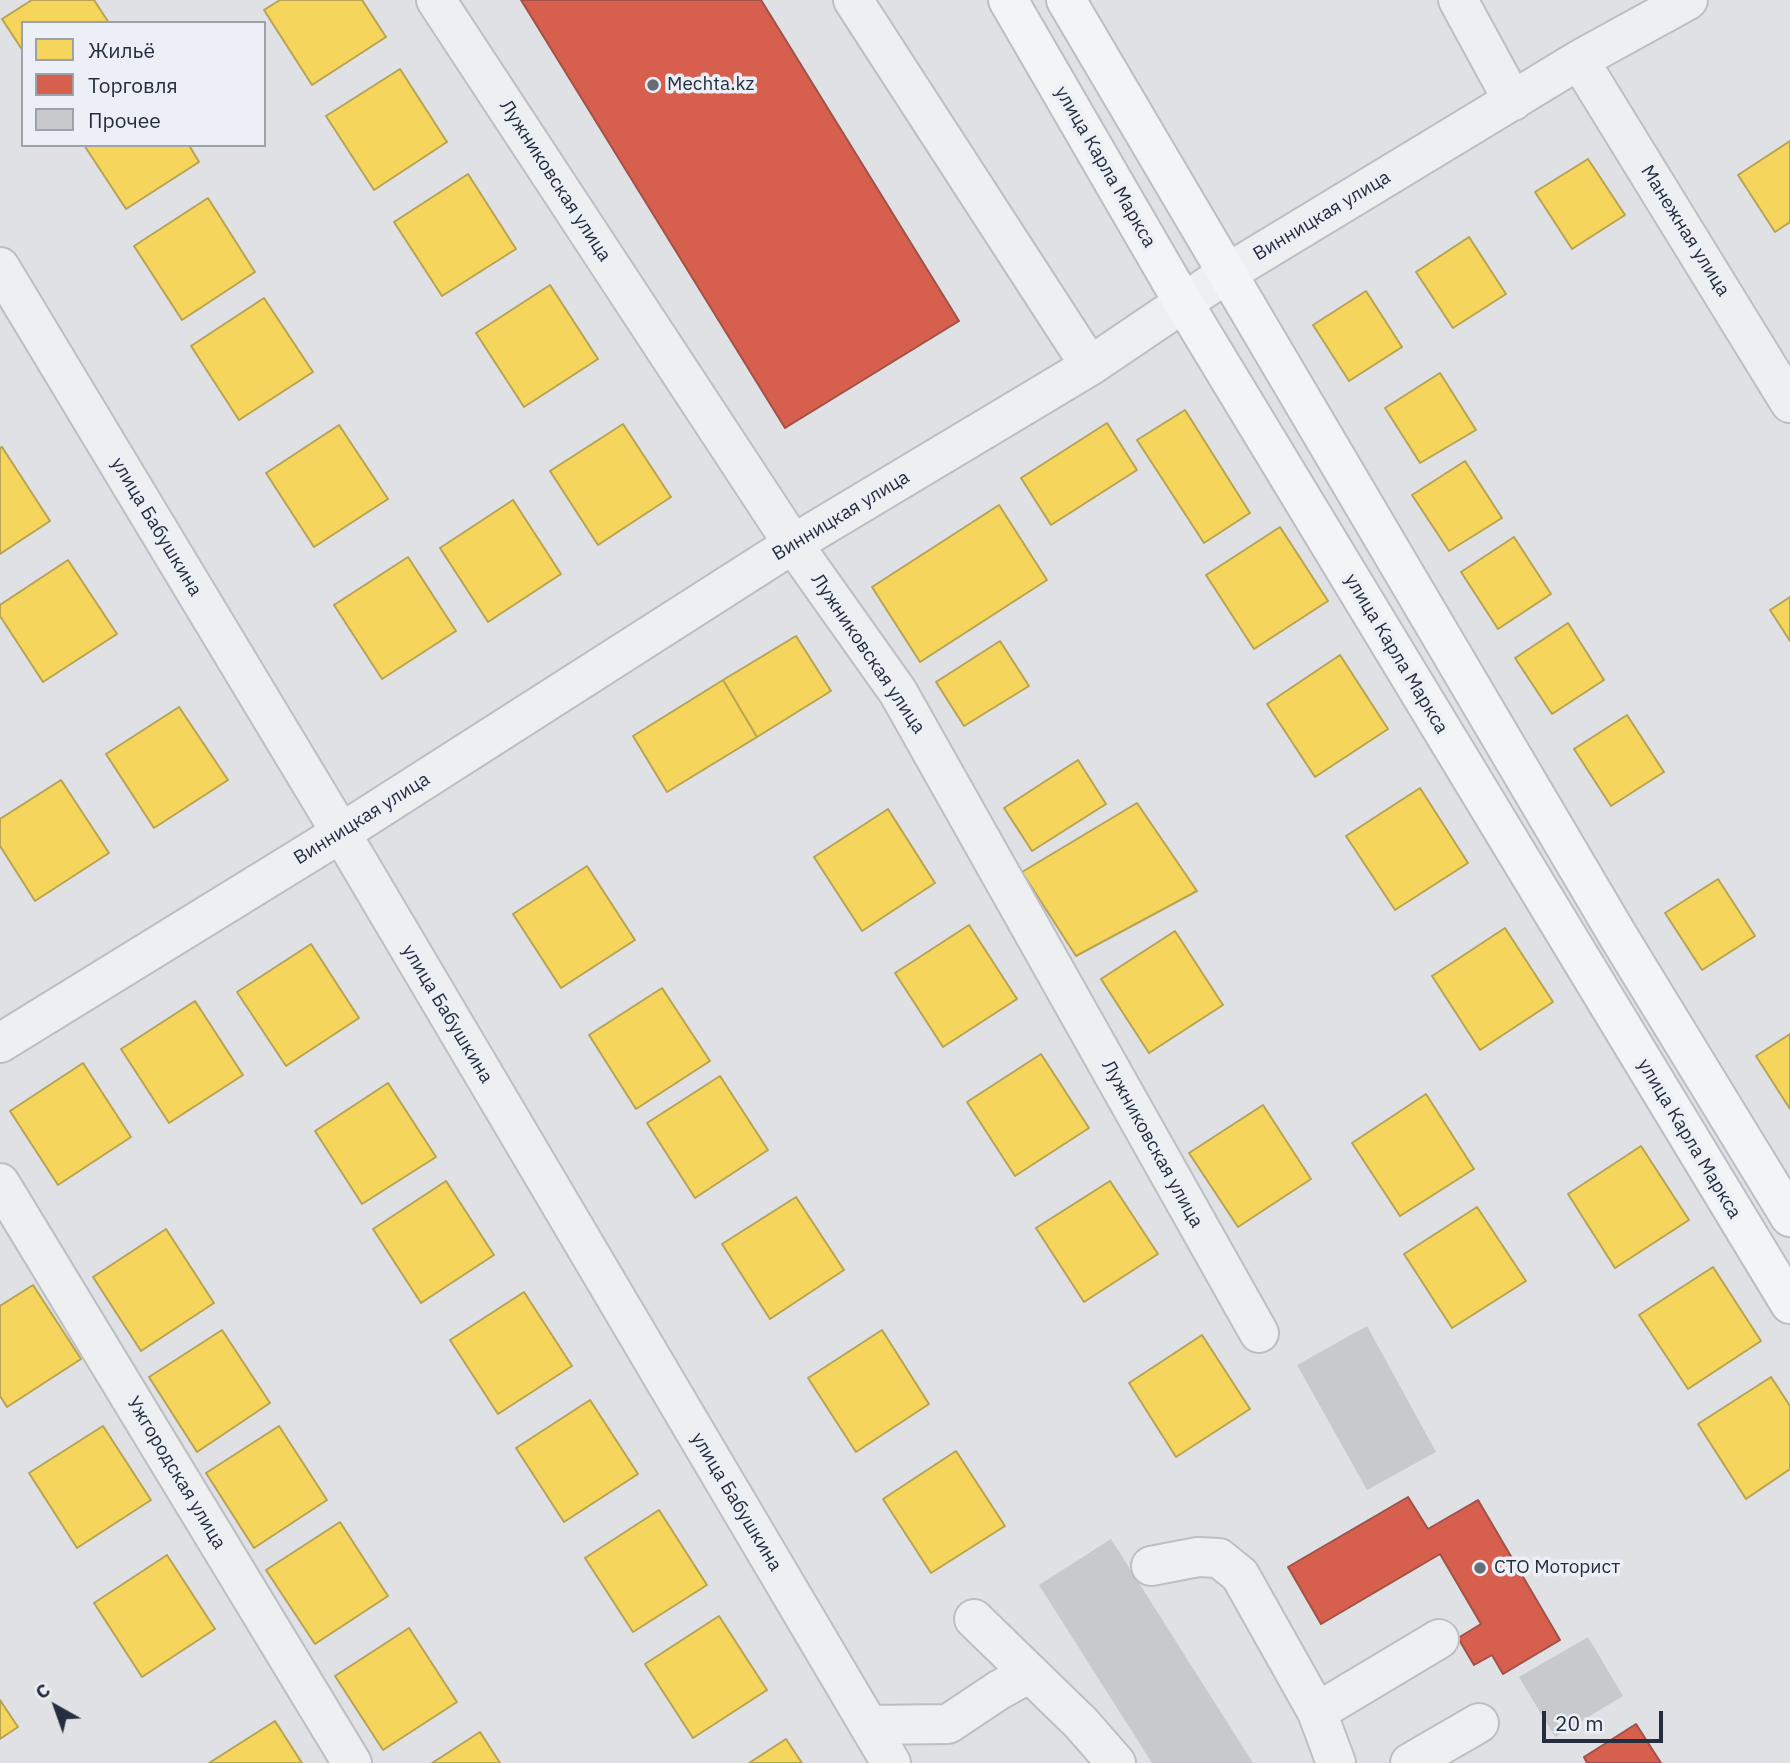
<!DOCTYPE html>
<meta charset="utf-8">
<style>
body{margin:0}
#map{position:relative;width:1790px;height:1763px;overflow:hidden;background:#dfe1e4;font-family:"IBM Plex Sans",sans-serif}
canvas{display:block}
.legend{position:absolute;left:21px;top:21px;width:245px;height:126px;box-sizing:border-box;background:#eceff5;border:2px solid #9ca2ac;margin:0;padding:9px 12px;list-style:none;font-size:21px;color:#252e3e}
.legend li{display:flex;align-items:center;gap:14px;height:35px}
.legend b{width:35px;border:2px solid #9ca2ac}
.north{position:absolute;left:21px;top:1672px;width:70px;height:70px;-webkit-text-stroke:5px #eceff5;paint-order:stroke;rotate:320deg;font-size:19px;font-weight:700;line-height:28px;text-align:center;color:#252e3e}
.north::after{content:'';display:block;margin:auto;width:24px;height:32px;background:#252e3e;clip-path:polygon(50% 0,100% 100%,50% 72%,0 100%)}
.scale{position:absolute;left:1542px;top:1711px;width:121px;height:32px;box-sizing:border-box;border:4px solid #252e3e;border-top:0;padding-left:9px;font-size:21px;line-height:24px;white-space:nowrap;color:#252e3e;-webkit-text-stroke:5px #eceff5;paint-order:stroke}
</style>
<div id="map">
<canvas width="1790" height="1763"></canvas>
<ul class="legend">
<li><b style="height:19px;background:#f6d55c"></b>Жильё</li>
<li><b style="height:19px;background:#d6604d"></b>Торговля</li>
<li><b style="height:19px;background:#c7c9cc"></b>Прочее</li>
</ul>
<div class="north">С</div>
<div class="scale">20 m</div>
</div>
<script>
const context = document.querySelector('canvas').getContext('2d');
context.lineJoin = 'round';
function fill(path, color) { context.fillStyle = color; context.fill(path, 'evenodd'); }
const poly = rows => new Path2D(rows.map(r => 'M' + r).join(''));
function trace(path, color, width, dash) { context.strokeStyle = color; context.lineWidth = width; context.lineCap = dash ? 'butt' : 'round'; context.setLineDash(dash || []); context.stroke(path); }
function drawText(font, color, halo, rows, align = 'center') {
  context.font = font + ' "IBM Plex Sans",sans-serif'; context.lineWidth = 7; context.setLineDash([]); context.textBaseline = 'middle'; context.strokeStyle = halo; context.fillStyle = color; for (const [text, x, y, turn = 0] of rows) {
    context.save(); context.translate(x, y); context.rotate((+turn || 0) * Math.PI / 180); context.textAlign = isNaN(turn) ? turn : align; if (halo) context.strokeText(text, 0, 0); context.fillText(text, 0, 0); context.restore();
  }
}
const homes = poly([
 [32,0,94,0,109,23,23,23,23,51,2,19,32,0],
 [280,0,362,0,386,37,312,85,264,10,280,0],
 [400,69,447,142,374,190,326,116,400,69],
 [1790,141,1790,222,1775,232,1738,175,1790,141],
 [84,145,189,145,199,162,126,209,84,145],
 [1588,159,1625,215,1572,249,1535,192,1588,159],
 [468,174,516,249,442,296,394,222,468,174],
 [208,198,255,272,182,320,134,246,208,198],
 [1469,237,1506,294,1453,328,1416,272,1469,237],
 [550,285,598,359,524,407,476,333,550,285],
 [1366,291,1402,347,1349,381,1313,325,1366,291],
 [264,298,313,372,239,420,191,346,264,298],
 [1440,373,1476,430,1420,463,1385,408,1440,373],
 [1185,410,1250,513,1204,543,1137,440,1185,410],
 [1107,423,1137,470,1051,525,1021,478,1107,423],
 [623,424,671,497,598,545,550,471,623,424],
 [339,425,388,499,314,547,266,473,339,425],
 [2,447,50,521,0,554,0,448,2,447],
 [1465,461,1502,518,1449,551,1412,495,1465,461],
 [513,500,561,574,488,622,440,548,513,500],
 [999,505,1047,580,920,662,872,587,999,505],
 [1280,527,1328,601,1254,649,1206,575,1280,527],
 [1514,537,1551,594,1498,629,1461,572,1514,537],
 [408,557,456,631,382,679,334,605,408,557],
 [68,560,117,634,43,682,0,616,0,605,68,560],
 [1790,597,1790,641,1770,610,1790,597],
 [1568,623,1604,680,1552,714,1515,658,1568,623],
 [796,636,831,691,757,737,723,680,796,636],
 [1000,641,1029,686,964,726,936,682,1000,641],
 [1340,655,1388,729,1315,777,1267,704,1340,655],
 [723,680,757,737,667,792,633,736,723,680],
 [179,707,228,780,154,828,106,754,179,707],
 [1627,715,1664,772,1611,806,1574,749,1627,715],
 [1078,760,1106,804,1032,851,1004,808,1078,760],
 [61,780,109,853,35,901,0,846,0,819,61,780],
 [1420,788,1468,863,1395,910,1346,836,1420,788],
 [1137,803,1197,891,1076,956,1022,872,1137,803],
 [888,809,935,883,862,931,814,857,888,809],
 [587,866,635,940,561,988,513,914,587,866],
 [1718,879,1755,936,1702,970,1665,913,1718,879],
 [969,925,1017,999,943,1047,895,973,969,925],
 [1505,928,1553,1002,1480,1050,1432,976,1505,928],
 [1175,931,1223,1005,1149,1053,1101,979,1175,931],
 [311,944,359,1018,286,1066,237,992,311,944],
 [662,988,710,1061,636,1109,589,1035,662,988],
 [195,1001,243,1075,169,1123,121,1049,195,1001],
 [1790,1034,1790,1109,1756,1056,1790,1034],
 [1041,1054,1089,1128,1015,1176,967,1102,1041,1054],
 [83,1063,131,1137,58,1185,10,1111,83,1063],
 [720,1076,768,1150,695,1198,647,1123,720,1076],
 [388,1083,436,1157,362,1204,315,1131,388,1083],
 [1426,1094,1474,1169,1400,1216,1352,1143,1426,1094],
 [1263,1105,1311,1179,1238,1227,1189,1153,1263,1105],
 [1641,1146,1689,1220,1615,1268,1568,1194,1641,1146],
 [446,1181,494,1255,421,1303,373,1229,446,1181],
 [1110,1181,1158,1254,1084,1302,1036,1228,1110,1181],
 [796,1197,844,1270,770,1319,722,1244,796,1197],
 [1477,1207,1526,1281,1452,1328,1404,1254,1477,1207],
 [166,1229,214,1303,141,1351,93,1277,166,1229],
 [1713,1267,1761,1341,1688,1389,1639,1315,1713,1267],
 [33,1285,81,1359,7,1407,0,1396,0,1306,33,1285],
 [524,1292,572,1366,498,1414,450,1340,524,1292],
 [222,1330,270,1403,197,1452,149,1377,222,1330],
 [882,1330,929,1404,856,1452,808,1378,882,1330],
 [1202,1335,1250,1409,1176,1457,1129,1383,1202,1335],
 [1771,1377,1790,1406,1790,1469,1746,1499,1698,1424,1771,1377],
 [590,1400,638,1474,564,1522,516,1448,590,1400],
 [103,1426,151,1500,77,1548,29,1473,103,1426],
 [279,1426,327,1500,254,1548,206,1473,279,1426],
 [956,1451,1005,1526,931,1573,883,1499,956,1451],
 [659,1510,707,1585,633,1632,585,1558,659,1510],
 [340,1522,388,1596,315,1644,266,1570,340,1522],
 [167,1555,215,1629,142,1677,94,1603,167,1555],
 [719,1616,767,1690,693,1738,645,1664,719,1616],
 [409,1628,457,1702,383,1750,335,1676,409,1628],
 [0,1700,18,1727,0,1739,0,1700],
 [275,1721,302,1763,209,1763,275,1721],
 [480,1732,500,1763,432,1763,480,1732],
 [786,1739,802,1763,749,1763,786,1739]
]);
const shops = poly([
 [521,0,761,0,959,321,785,428,521,0],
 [1408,1497,1428,1529,1478,1500,1560,1640,1503,1674,1492,1655,1474,1665,1458,1638,1481,1624,1440,1554,1321,1624,1288,1567,1408,1497],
 [1636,1724,1661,1763,1587,1763,1584,1757,1636,1724]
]);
const building = poly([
 [1367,1326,1436,1452,1367,1490,1297,1365],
 [1111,1539,1253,1763,1152,1763,1039,1585],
 [1588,1637,1623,1696,1555,1737,1519,1677]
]);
const minor = poly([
 [436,0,793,544,898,692,1259,1333],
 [853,0,1090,366],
 [1458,0,1513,101],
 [1579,60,1790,403],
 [0,267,341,833,891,1763],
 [0,1043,341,833,793,544,1090,366,1226,274,1579,60,1688,0],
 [0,1183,352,1763],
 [1151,1566,1198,1557,1219,1558,1240,1575,1317,1712],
 [974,1619,1081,1723,1116,1763],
 [869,1725,948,1724,999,1690,1028,1674],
 [1336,1763,1317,1712,1439,1639],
 [1410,1763,1479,1723]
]);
const major = poly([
 [1008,0,1183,302,1790,1304],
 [1066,0,1617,934,1790,1217]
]);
const markers = [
 [653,85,7,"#666d78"],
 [1480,1568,7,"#666d78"]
];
const poiNames = [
 ["Mechta.kz",667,85],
 ["СТО Моторист",1494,1568]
];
const streetNames = [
 ["улица Карла Маркса",1105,167,60],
 ["Лужниковская улица",555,181,57],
 ["Винницкая улица",1322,216,-31],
 ["Манежная улица",1685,231,58],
 ["Винницкая улица",841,516,-31],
 ["улица Бабушкина",156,527,59],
 ["Лужниковская улица",868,654,56],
 ["улица Карла Маркса",1396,654,59],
 ["Винницкая улица",362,819,-32],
 ["улица Бабушкина",447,1014,59],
 ["улица Карла Маркса",1689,1139,59],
 ["Лужниковская улица",1152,1144,61],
 ["Ужгородская улица",176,1473,59],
 ["улица Бабушкина",736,1502,59]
];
fill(homes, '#f6d55c');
trace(homes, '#b7a353', 2);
fill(shops, '#d6604d');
trace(shops, '#a15148', 2);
fill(building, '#c7c9cc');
trace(minor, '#bdbfc2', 42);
trace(major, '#bbbec2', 42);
trace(minor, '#eeeff1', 38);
trace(major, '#f3f4f5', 38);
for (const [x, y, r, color] of markers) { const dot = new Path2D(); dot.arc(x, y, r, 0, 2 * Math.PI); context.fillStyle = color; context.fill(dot); trace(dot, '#eceff5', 2.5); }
drawText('19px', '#252e3e', '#eceff5', poiNames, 'left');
drawText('19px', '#252e3e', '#eceff5', streetNames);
</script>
